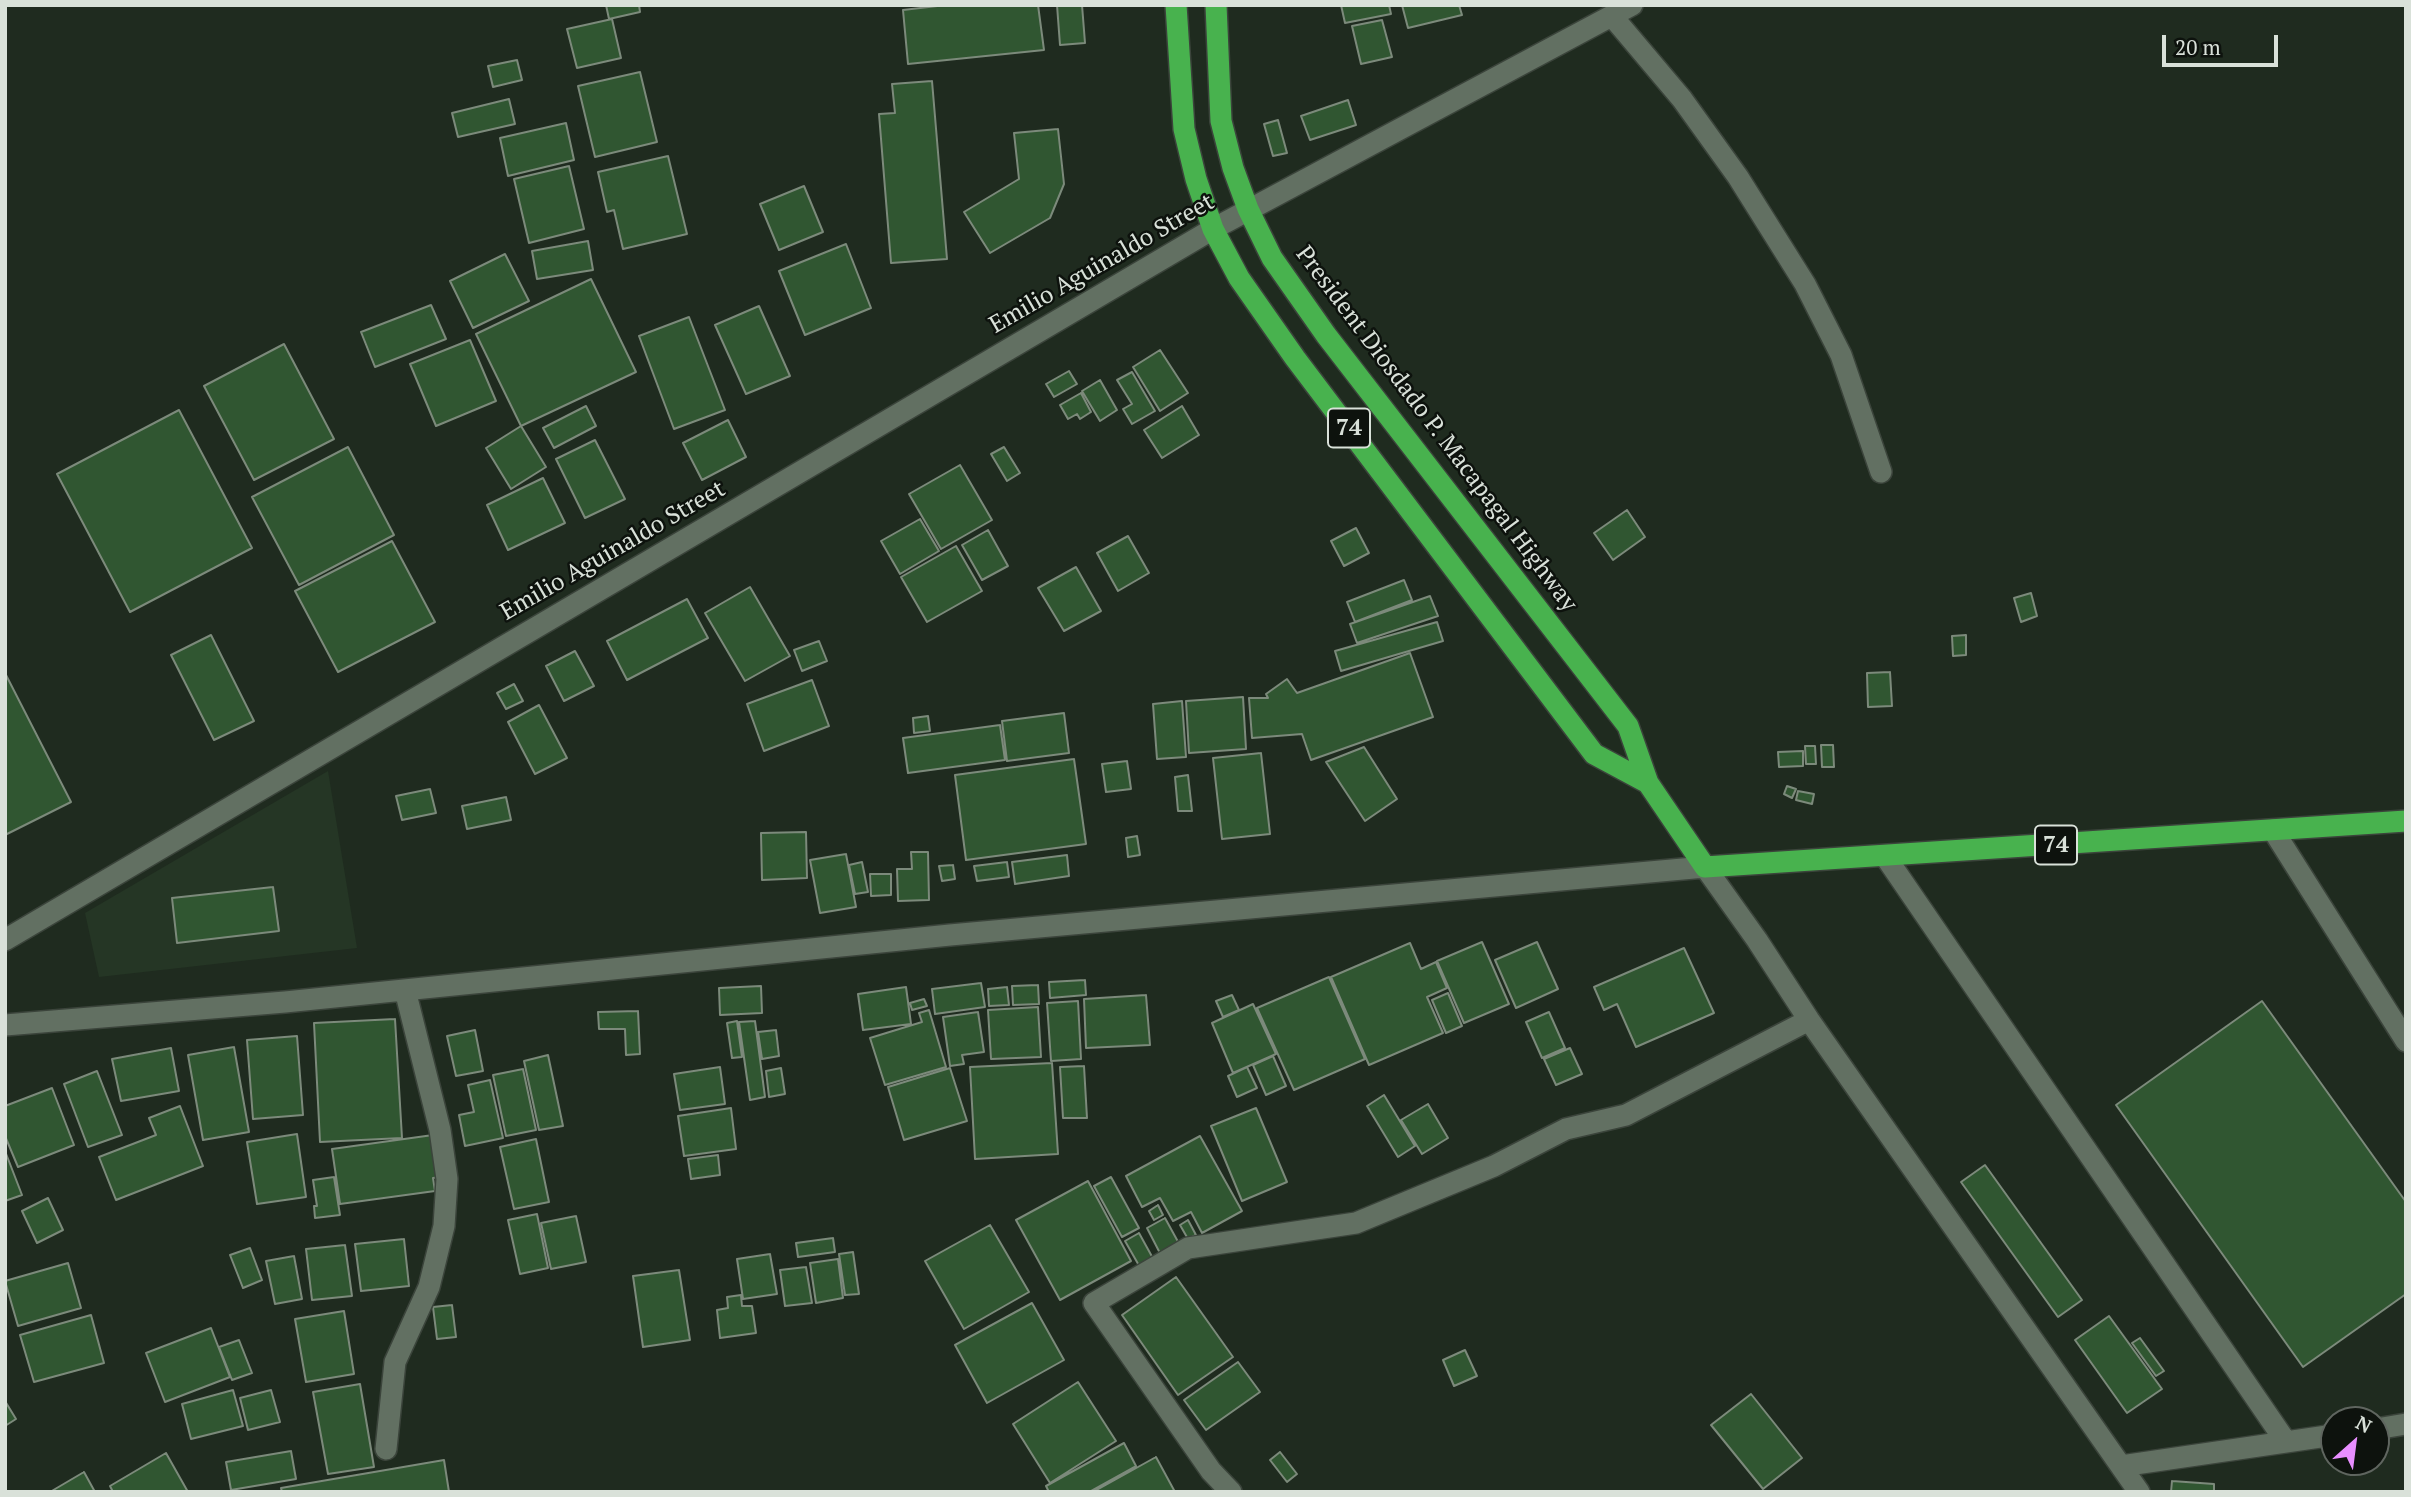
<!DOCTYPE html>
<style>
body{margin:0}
#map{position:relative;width:2411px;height:1497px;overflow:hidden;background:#1f2b1f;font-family:"PT Serif",serif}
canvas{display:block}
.frame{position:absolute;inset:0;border:7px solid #d9e1d9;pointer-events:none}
.north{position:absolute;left:2320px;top:1406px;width:70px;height:70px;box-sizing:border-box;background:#0d120d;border:2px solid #5f655f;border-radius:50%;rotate:28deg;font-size:19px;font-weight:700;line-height:28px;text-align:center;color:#d9e1d9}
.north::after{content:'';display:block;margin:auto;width:24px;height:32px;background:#e88eff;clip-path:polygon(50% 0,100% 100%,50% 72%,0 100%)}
.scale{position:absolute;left:2162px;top:35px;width:116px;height:32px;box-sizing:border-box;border:4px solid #d9e1d9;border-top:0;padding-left:9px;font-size:21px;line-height:24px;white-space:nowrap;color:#d9e1d9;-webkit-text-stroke:5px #0d120d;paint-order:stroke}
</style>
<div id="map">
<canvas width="2411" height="1497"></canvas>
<div class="frame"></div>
<div class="north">N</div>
<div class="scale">20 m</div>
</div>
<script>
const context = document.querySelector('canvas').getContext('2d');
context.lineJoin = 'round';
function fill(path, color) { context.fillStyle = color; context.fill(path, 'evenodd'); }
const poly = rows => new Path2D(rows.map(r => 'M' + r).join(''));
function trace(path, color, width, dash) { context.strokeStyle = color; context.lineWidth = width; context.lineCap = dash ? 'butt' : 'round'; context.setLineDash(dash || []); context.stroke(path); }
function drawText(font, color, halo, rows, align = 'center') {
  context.font = font + ' "PT Serif",serif'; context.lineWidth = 5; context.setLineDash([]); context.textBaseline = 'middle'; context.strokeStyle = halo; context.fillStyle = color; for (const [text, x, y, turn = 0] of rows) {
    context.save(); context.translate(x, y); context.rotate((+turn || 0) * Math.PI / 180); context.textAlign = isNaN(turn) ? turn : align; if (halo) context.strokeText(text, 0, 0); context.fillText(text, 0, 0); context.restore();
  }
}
const built = poly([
 [328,771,357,948,99,977,85,913]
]);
const building = poly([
 [606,5,639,5,640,12,609,19,606,5],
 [946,5,1038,5,1044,50,908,64,903,10,946,5],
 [1057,5,1082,5,1085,43,1060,45,1057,5],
 [1341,5,1389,5,1391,14,1345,23,1341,5],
 [1402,5,1459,5,1462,15,1408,28,1402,5],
 [612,19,621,58,577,68,567,29,612,19],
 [1382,20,1392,57,1361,64,1352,26,1382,20],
 [517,60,522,80,493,87,488,66,517,60],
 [640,72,657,142,595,157,578,86,640,72],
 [932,81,947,259,891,263,879,114,895,113,892,84,932,81],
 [509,99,515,124,458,137,452,113,509,99],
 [1348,100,1356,125,1310,140,1301,116,1348,100],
 [1278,120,1287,153,1273,156,1264,124,1278,120],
 [566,123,574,160,508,176,500,138,566,123],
 [1058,129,1064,184,1050,218,990,253,964,212,1019,179,1014,133,1058,129],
 [668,156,687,234,623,249,614,210,607,212,598,172,668,156],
 [569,166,584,229,529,243,514,179,569,166],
 [804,186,823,232,779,250,760,204,804,186],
 [588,241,593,270,537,279,532,251,588,241],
 [846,244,871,308,805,335,779,271,846,244],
 [505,254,529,301,473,328,450,281,505,254],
 [591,279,636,372,521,426,476,334,591,279],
 [431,305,446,339,375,367,361,332,431,305],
 [759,306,790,376,746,394,715,325,759,306],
 [689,317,725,410,674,429,639,336,689,317],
 [470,340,496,401,436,426,410,364,470,340],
 [284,344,334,439,254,480,204,386,284,344],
 [1160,350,1188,393,1160,411,1133,367,1160,350],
 [1069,371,1077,384,1054,397,1046,384,1069,371],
 [1132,372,1155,411,1132,424,1123,409,1132,404,1117,380,1132,372],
 [1100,380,1117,410,1100,421,1082,391,1100,380],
 [1081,393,1091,412,1080,419,1077,414,1068,419,1060,405,1081,393],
 [586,406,596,426,554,448,543,428,586,406],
 [1182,406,1199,435,1162,458,1144,430,1182,406],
 [179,410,252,548,130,612,57,474,179,410],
 [728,420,746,457,702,480,683,443,728,420],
 [521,426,546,467,511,489,486,448,521,426],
 [595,440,625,499,585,518,556,459,595,440],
 [348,447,394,535,299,585,252,497,348,447],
 [1004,447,1020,473,1007,481,991,454,1004,447],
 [960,465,992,520,941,549,909,494,960,465],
 [543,478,565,523,508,550,487,505,543,478],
 [1627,510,1645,537,1613,560,1594,533,1627,510],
 [920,519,939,551,900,574,881,541,920,519],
 [1356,528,1369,553,1344,566,1331,541,1356,528],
 [988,530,1008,566,982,580,962,545,988,530],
 [1128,536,1149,573,1118,591,1097,553,1128,536],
 [392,541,435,622,338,672,295,591,392,541],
 [956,546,982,591,927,622,901,577,956,546],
 [1076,567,1101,611,1064,631,1038,588,1076,567],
 [1404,580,1412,600,1355,622,1347,602,1404,580],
 [750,587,790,656,745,681,705,613,750,587],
 [2031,593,2037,616,2021,622,2014,598,2031,593],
 [1430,596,1438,616,1357,643,1350,624,1430,596],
 [687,599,708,638,627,680,607,641,687,599],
 [1437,622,1443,641,1341,671,1335,651,1437,622],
 [211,635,254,721,214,740,171,655,211,635],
 [1966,635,1966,655,1953,656,1952,636,1966,635],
 [819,641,827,661,802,671,794,650,819,641],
 [575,651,594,686,564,701,546,666,575,651],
 [1410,653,1433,717,1311,760,1302,734,1252,738,1249,698,1268,698,1266,694,1287,679,1297,693,1410,653],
 [1890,672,1892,706,1868,707,1867,673,1890,672],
 [5,673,71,802,5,835,5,673],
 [812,680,829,726,764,751,747,704,812,680],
 [514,684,523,701,506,709,497,693,514,684],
 [1243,697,1246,749,1189,753,1186,701,1243,697],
 [1182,701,1186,757,1157,759,1153,704,1182,701],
 [539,705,567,758,535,774,508,722,539,705],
 [1064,713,1069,753,1007,761,1002,721,1064,713],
 [928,716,930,731,914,733,913,718,928,716],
 [1000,725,1005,760,908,773,903,738,1000,725],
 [1821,745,1833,745,1834,767,1822,767,1821,745],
 [1805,746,1815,746,1816,764,1806,764,1805,746],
 [1364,747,1397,799,1365,821,1326,762,1364,747],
 [1803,751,1803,766,1779,767,1778,752,1803,751],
 [1261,753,1270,834,1222,839,1213,758,1261,753],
 [1074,759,1086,844,966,860,955,775,1074,759],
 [1127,761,1131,789,1106,792,1102,764,1127,761],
 [1188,775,1192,811,1178,811,1175,777,1188,775],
 [1787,786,1796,789,1792,798,1784,794,1787,786],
 [430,789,436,813,402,820,396,796,430,789],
 [1798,791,1814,794,1812,804,1796,800,1798,791],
 [506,797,511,820,467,829,462,806,506,797],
 [806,832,807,878,762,880,761,833,806,832],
 [1137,836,1140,855,1128,857,1126,838,1137,836],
 [911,852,928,852,929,900,898,901,897,869,912,869,911,852],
 [846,854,856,907,820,913,810,860,846,854],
 [1067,855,1069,876,1015,884,1012,862,1067,855],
 [862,862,868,892,855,894,849,865,862,862],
 [1007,862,1009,877,977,881,974,866,1007,862],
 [953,865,955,879,942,881,939,866,953,865],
 [870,874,891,874,891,895,871,896,870,874],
 [273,887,279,931,177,943,172,898,273,887],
 [1482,942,1509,1004,1464,1023,1437,961,1482,942],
 [1537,942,1558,989,1516,1008,1495,960,1537,942],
 [1410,943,1421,969,1436,962,1447,988,1427,997,1443,1033,1369,1065,1331,977,1410,943],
 [1684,948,1714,1013,1636,1047,1617,1004,1604,1010,1594,987,1684,948],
 [1329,977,1365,1059,1294,1090,1257,1008,1329,977],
 [1085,980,1086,995,1050,998,1049,982,1085,980],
 [981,983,985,1007,935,1014,932,989,981,983],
 [1038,985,1039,1004,1013,1005,1012,986,1038,985],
 [761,986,762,1013,720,1015,719,988,761,986],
 [906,987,911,1024,863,1030,858,994,906,987],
 [1007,987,1009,1005,989,1006,988,989,1007,987],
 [1448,993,1462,1026,1446,1033,1432,1000,1448,993],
 [1146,995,1150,1045,1086,1048,1084,999,1146,995],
 [1232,995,1239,1010,1223,1017,1216,1001,1232,995],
 [924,999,927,1006,912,1010,910,1003,924,999],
 [1078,1001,1081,1059,1051,1061,1047,1003,1078,1001],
 [2262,1001,2406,1202,2406,1294,2303,1367,2116,1105,2262,1001],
 [1253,1004,1276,1054,1233,1073,1212,1023,1253,1004],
 [1038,1007,1041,1057,991,1059,988,1010,1038,1007],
 [929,1010,946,1067,885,1085,870,1038,922,1022,919,1013,929,1010],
 [638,1011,640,1054,626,1055,625,1029,599,1029,598,1012,638,1011],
 [978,1012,984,1052,962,1055,964,1064,950,1066,943,1017,978,1012],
 [1549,1012,1565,1048,1542,1058,1526,1022,1549,1012],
 [395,1019,402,1138,320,1142,314,1023,395,1019],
 [737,1021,742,1057,732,1058,727,1023,737,1021],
 [755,1021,765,1097,750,1100,739,1022,755,1021],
 [475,1030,483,1071,456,1076,447,1036,475,1030],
 [776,1030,779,1056,762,1059,758,1032,776,1030],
 [297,1036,303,1115,253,1119,247,1040,297,1036],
 [234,1047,249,1132,203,1140,188,1055,234,1047],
 [171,1048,179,1091,121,1101,112,1059,171,1048],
 [1570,1048,1582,1074,1556,1085,1544,1059,1570,1048],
 [548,1055,563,1126,539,1130,524,1061,548,1055],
 [1273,1056,1286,1086,1266,1095,1253,1065,1273,1056],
 [1052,1063,1058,1154,975,1159,970,1067,1052,1063],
 [1084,1066,1087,1118,1063,1118,1060,1067,1084,1066],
 [720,1067,725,1104,680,1110,674,1074,720,1067],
 [1247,1067,1257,1088,1237,1097,1228,1076,1247,1067],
 [781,1068,785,1094,769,1097,766,1071,781,1068],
 [950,1068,967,1121,904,1140,888,1087,950,1068],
 [523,1069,536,1130,506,1136,493,1075,523,1069],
 [97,1071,122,1135,88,1147,64,1084,97,1071],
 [490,1080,503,1138,465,1146,459,1115,474,1112,468,1085,490,1080],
 [52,1088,74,1145,18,1167,5,1136,5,1106,52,1088],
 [1384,1095,1415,1146,1398,1157,1367,1106,1384,1095],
 [1428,1104,1448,1138,1422,1154,1401,1120,1428,1104],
 [180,1106,203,1166,116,1200,99,1157,156,1135,149,1118,180,1106],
 [731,1108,736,1149,684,1156,678,1116,731,1108],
 [1256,1108,1287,1182,1242,1201,1211,1126,1256,1108],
 [297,1134,306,1197,257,1204,247,1142,297,1134],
 [433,1135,440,1177,433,1178,435,1191,340,1204,332,1149,433,1135],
 [1200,1136,1242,1211,1202,1233,1191,1212,1173,1221,1160,1198,1142,1207,1126,1176,1200,1136],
 [536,1139,549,1202,514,1209,500,1147,536,1139],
 [5,1151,22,1195,5,1201,5,1151],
 [718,1155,720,1175,691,1179,688,1159,718,1155],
 [1985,1165,2082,1300,2058,1317,1961,1182,1985,1165],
 [334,1177,340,1215,315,1218,314,1206,317,1206,313,1180,334,1177],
 [1111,1177,1139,1228,1122,1237,1094,1186,1111,1177],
 [1088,1181,1131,1261,1060,1300,1016,1220,1088,1181],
 [48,1198,63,1230,37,1243,22,1211,48,1198],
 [1158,1205,1163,1215,1154,1220,1149,1211,1158,1205],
 [537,1214,548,1268,520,1274,508,1220,537,1214],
 [576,1216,586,1262,551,1269,541,1223,576,1216],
 [1165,1218,1182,1249,1163,1259,1147,1228,1165,1218],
 [1188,1220,1196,1235,1188,1239,1180,1225,1188,1220],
 [990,1225,1029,1292,964,1329,925,1261,990,1225],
 [1139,1233,1155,1262,1141,1269,1125,1241,1139,1233],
 [833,1238,835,1252,798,1257,796,1243,833,1238],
 [404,1239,409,1286,361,1291,355,1244,404,1239],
 [345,1245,352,1296,312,1300,306,1249,345,1245],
 [250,1248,262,1280,243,1288,230,1255,250,1248],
 [853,1252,859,1294,845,1295,839,1254,853,1252],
 [770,1254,777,1294,743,1299,737,1259,770,1254],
 [294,1256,302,1299,275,1304,266,1261,294,1256],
 [838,1259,843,1298,816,1303,810,1263,838,1259],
 [68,1263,81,1308,18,1326,5,1281,68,1263],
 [806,1267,812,1303,785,1306,780,1270,806,1267],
 [679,1270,690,1340,643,1347,633,1276,679,1270],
 [1176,1277,1233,1357,1178,1395,1122,1315,1176,1277],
 [741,1295,742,1306,752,1306,756,1333,720,1338,717,1310,728,1308,727,1297,741,1295],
 [1032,1303,1064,1360,987,1403,955,1345,1032,1303],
 [452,1305,456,1337,437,1339,433,1307,452,1305],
 [344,1311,354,1374,306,1382,295,1319,344,1311],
 [91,1315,104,1363,34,1382,20,1335,91,1315],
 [2109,1316,2162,1389,2127,1413,2075,1340,2109,1316],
 [211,1328,230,1377,165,1402,146,1353,211,1328],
 [2140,1338,2164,1371,2156,1376,2132,1343,2140,1338],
 [239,1340,252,1373,232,1380,219,1347,239,1340],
 [1465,1350,1477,1376,1454,1386,1443,1360,1465,1350],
 [1238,1362,1260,1392,1206,1430,1184,1400,1238,1362],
 [1078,1382,1116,1441,1050,1483,1013,1424,1078,1382],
 [360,1384,374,1467,328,1474,313,1392,360,1384],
 [233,1390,243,1426,191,1439,182,1404,233,1390],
 [271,1390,280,1422,248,1430,240,1398,271,1390],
 [1751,1394,1802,1458,1763,1489,1711,1425,1751,1394],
 [5,1401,16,1419,5,1426,5,1401],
 [1124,1443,1136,1466,1089,1492,1049,1492,1046,1486,1124,1443],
 [291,1451,296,1479,231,1490,226,1462,291,1451],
 [1280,1452,1297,1474,1287,1482,1270,1460,1280,1452],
 [166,1453,188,1492,113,1492,110,1486,166,1453],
 [1156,1457,1175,1492,1093,1492,1156,1457],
 [444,1460,449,1492,282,1492,281,1488,444,1460],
 [84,1472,95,1492,50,1492,84,1472],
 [2172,1481,2214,1484,2214,1492,2171,1492,2172,1481]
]);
const minor = poly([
 [1612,16,1682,99,1738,177,1805,284,1841,355,1881,472],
 [2273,830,2406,1041],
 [1885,856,2286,1442],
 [5,940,1213,229,1632,5],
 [5,1025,285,1002,950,935,1705,867,1757,940,1809,1020,2139,1492],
 [2376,1429,2406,1424],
 [386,1449,395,1362,429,1287,444,1226,447,1179,440,1130,405,990],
 [2121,1466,2334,1435],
 [1231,1492,1211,1471,1094,1303,1188,1248,1356,1223,1494,1166,1566,1129,1626,1115,1809,1020]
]);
const highway = poly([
 [1176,5,1184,129,1196,179,1213,229,1239,278,1295,358,1594,754,1648,783],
 [1216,5,1221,121,1233,168,1248,209,1272,258,1326,335,1628,726,1648,783,1705,867,2406,821]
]);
const shields = [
 [1349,428,42],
 [2056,845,42]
];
const shieldNames = [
 ["74",1349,428],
 ["74",2056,845]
];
const streetNames = [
 ["Emilio Aguinaldo Street",1102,264,-30],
 ["President Diosdado P. Macapagal Highway",1436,429,53],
 ["Emilio Aguinaldo Street",613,551,-30]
];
fill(built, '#253625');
fill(building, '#305631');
trace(building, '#7c8a7b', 2);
trace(minor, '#3b443b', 24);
trace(highway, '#3b443b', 24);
trace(minor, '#627062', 21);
trace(highway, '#48b24e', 21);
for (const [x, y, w] of shields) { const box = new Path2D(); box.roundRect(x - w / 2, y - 19.5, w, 39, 5); context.fillStyle = '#0d120d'; context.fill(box); trace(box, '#d9e1d9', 2); }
drawText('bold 23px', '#d9e1d9', null, shieldNames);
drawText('24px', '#d9e1d9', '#0d120d', streetNames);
</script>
